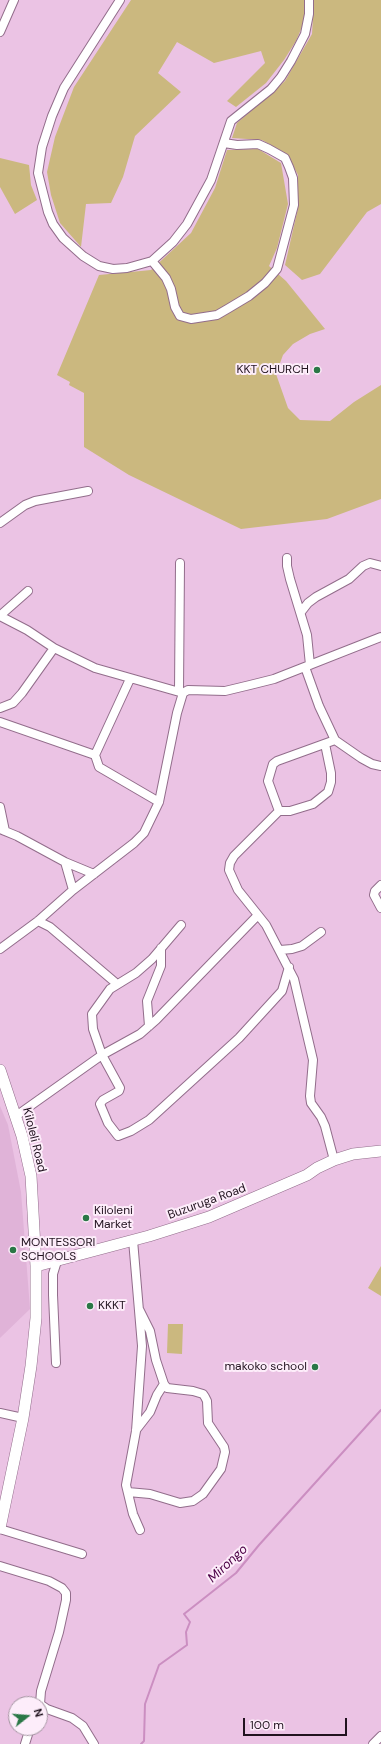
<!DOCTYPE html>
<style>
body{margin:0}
#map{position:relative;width:381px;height:1744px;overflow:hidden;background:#ebc3e4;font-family:"DM Sans",sans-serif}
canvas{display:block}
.north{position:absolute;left:8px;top:1696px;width:40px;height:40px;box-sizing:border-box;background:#fdedfa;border:1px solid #a596a2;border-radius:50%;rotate:73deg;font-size:11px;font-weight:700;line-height:16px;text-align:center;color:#21131f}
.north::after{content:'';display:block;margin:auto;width:14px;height:18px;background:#2a7746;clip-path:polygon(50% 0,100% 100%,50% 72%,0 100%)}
.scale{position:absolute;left:243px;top:1718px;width:104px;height:18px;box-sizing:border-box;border:2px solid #21131f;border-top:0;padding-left:5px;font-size:12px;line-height:14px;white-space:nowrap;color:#21131f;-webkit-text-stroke:3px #fdedfa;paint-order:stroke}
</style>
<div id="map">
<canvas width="381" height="1744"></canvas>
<div class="north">N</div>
<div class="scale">100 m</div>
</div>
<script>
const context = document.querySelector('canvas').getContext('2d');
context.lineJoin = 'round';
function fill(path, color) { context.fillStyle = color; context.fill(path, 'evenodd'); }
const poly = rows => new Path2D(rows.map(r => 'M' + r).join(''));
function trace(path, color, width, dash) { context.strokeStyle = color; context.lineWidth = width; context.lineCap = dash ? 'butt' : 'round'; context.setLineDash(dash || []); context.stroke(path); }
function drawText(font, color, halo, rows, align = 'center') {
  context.font = font + ' "DM Sans",sans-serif'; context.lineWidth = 4; context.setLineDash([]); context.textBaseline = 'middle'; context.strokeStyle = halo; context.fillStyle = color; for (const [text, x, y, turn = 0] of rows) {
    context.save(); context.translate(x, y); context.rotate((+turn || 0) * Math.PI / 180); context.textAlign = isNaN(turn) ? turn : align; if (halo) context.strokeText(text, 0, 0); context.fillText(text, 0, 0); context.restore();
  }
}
const built = poly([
 [0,1106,8,1125,21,1192,30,1309,0,1338]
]);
const green = poly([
 [131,0,305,0,306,8,305,20,296,41,284,60,266,83,236,107,227,101,265,63,261,51,214,63,177,42,158,73,181,92,135,136,123,177,111,203,86,204,81,247,60,223,51,195,47,172,55,137,74,87],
 [314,0,381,0,381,204,367,212,320,274,302,280,285,265,298,208,298,175,287,154,262,140,232,138,237,123,285,81,312,34],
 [258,149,281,163,288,204,277,248,269,266,286,281,325,329,310,334,293,344,283,355,276,374,288,408,300,420,330,421,354,402,381,385,381,499,327,519,241,529,129,475,84,447,84,393,69,385,70,382,57,375,99,275,151,270,191,233,215,188,227,150],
 [0,158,29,165,31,185,37,200,15,214,0,187],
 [381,1266,381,1296,368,1288],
 [168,1324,183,1324,182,1354,167,1353]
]);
const stream = poly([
 [141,1744,144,1741,145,1704,159,1665,187,1645,186,1632,190,1622,184,1614,236,1573,259,1545,381,1410]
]);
const street = poly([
 [120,0,64,88,52,116,42,147,38,173,48,212,53,224,63,238,83,256,99,266,113,269,127,268,152,261,173,242,187,224,211,180,231,121,271,89,281,77,291,61,305,34,309,14,309,0],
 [0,32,14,0],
 [152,261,166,278,171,289,175,307,180,316,191,319,217,315,229,308,249,296,265,283,277,269,294,205,293,178,289,167,285,158,269,149,258,144,237,145,224,143],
 [0,523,25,505,35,501,88,491],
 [287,558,287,566,290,579,307,635,310,665],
 [301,612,308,603,316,597,349,579,363,566,370,563,381,566],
 [3,613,28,591],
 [0,616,27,630,54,648,95,668,183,693],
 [305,667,319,706,335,740,361,758,372,764,381,766],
 [130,679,95,755,99,767,159,802],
 [179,691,180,563],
 [0,708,13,703,22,693,54,648],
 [0,722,95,755],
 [0,807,5,831],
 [279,811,290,811,313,804,328,792,331,782,331,773,325,744],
 [0,829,17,836,65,862,94,874],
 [65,862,73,890],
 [381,885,375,891,374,895,381,908],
 [38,921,50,927,117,984],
 [181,925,152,959,136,973,110,989,92,1014,93,1029,102,1055,120,1088,119,1091,103,1100,100,1104,108,1123,118,1136,131,1131,149,1120,239,1038,282,991,289,967],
 [0,949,38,921,73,890,134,843,144,833,159,802,177,713,183,693,188,690,225,691,250,685,274,679,381,637],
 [280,950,292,949,302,946,321,932],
 [149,1026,147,1001,161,966,161,948],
 [16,1116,102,1055,140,1034,156,1020,258,915],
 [334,1160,325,1126,321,1117,311,1103,310,1096,313,1060,294,979,266,925,238,890,229,870,230,863,234,856,279,811,268,781,273,764,277,761,335,740],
 [133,1240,142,1346,136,1431,126,1485,133,1514,140,1530],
 [56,1363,53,1295,53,1274,57,1261],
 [0,1413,23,1418],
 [136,1430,150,1412,157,1395,164,1384],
 [128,1492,150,1494,180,1503,193,1501,203,1494,221,1469,225,1452,224,1447,208,1423,207,1401,205,1397,203,1394,193,1391,167,1388,164,1384,156,1360,150,1331,139,1309],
 [0,1529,82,1554],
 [0,1566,49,1581,62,1588,66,1593,66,1600,59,1632,41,1691,40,1704],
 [40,1704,47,1709,72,1718,83,1726,94,1744],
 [25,1744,30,1728],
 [373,1744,381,1736]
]);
const secondary = poly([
 [0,1070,22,1136,31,1176,36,1266,36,1318,31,1366,23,1418,0,1528],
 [36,1266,149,1236,209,1217,307,1175,317,1168,334,1160,353,1154,381,1151]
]);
const markers = [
 [317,370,4,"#2a7746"],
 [86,1218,4,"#2a7746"],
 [13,1250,4,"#2a7746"],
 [90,1306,4,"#2a7746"],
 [315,1367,4,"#2a7746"]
];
const poiNames = [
 ["KKT CHURCH",309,370,"right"],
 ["Kiloleni",94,1211],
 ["Market",94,1225],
 ["MONTESSORI",21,1243],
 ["SCHOOLS",21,1257],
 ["KKKT",98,1306],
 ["makoko school",307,1367,"right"]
];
const streetNames = [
 ["Kiloleli Road",34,1140,76],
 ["Buzuruga Road",207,1202,-20]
];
const waterNames = [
 ["Mirongo",228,1564,-43]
];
fill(built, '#e0b3d8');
fill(green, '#cbb87f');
trace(stream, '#cb8ec1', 2);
trace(street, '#926d8b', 10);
trace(secondary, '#926d8b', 12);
trace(street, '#fff', 8);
trace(secondary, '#fff', 11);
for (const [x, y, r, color] of markers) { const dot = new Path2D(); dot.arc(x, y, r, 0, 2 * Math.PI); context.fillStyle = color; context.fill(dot); trace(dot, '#fdedfa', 1.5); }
drawText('12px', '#21131f', '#fdedfa', poiNames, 'left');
drawText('12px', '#21131f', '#fdedfa', streetNames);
drawText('italic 13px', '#4b0045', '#fdedfa', waterNames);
</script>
